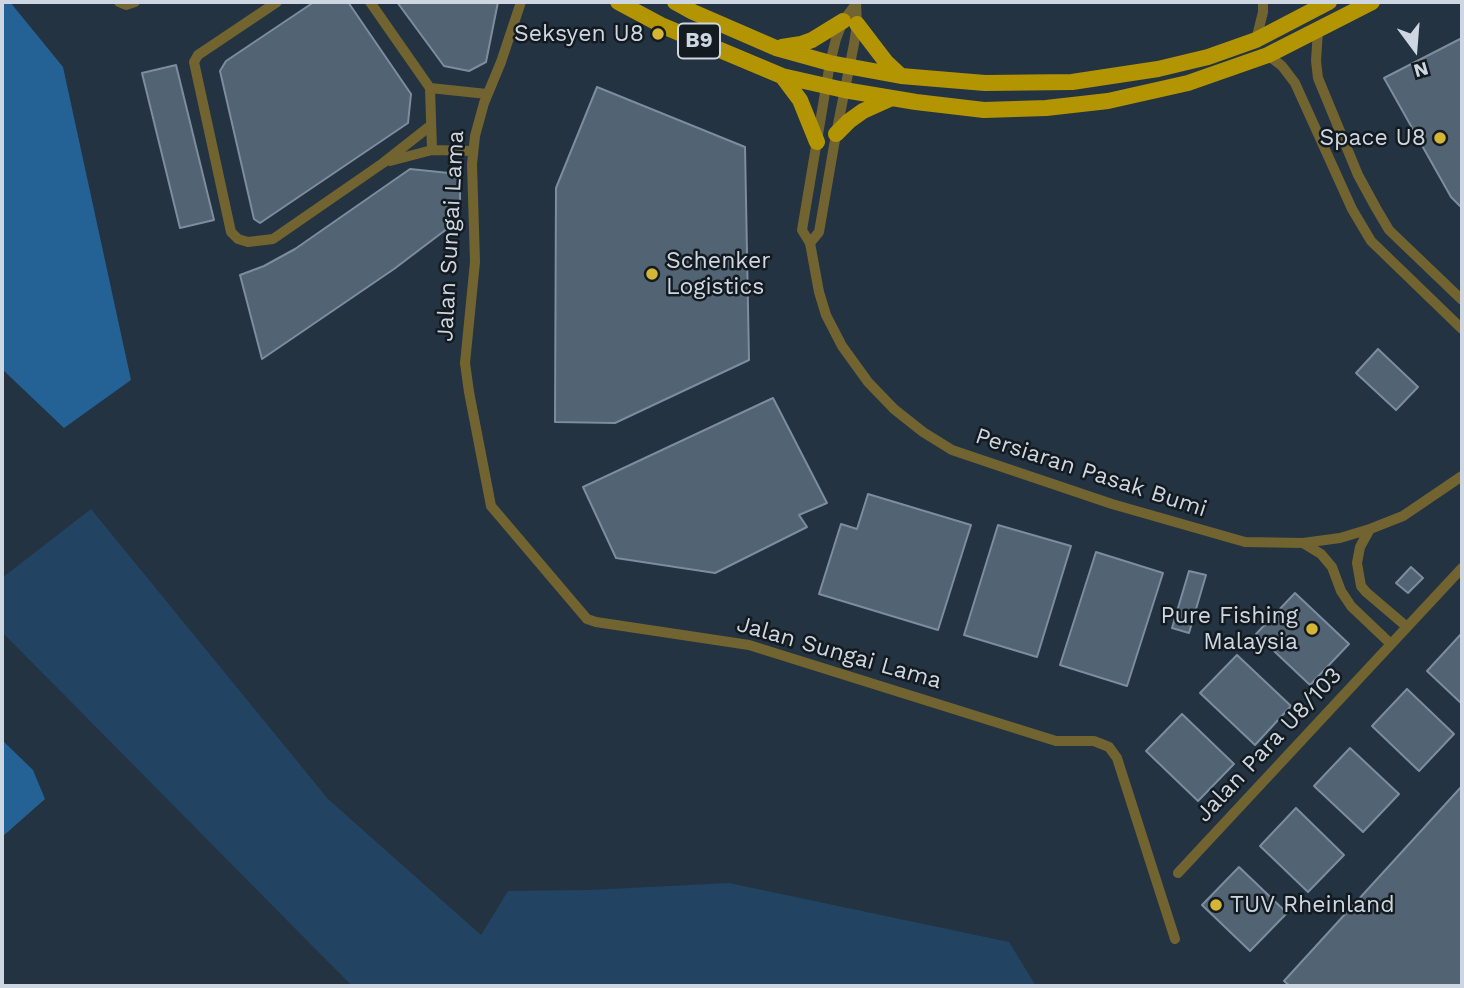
<!DOCTYPE html>
<style>
body{margin:0}
#map{position:relative;width:1464px;height:988px;overflow:hidden;background:#233341;font-family:"Work Sans",sans-serif}
canvas{display:block}
.frame{position:absolute;inset:0;border:4px solid #ced7e1;pointer-events:none}
.north{position:absolute;left:1380px;top:14px;width:70px;height:70px;-webkit-text-stroke:5px #131a20;paint-order:stroke;rotate:164deg;font-size:19px;font-weight:700;line-height:28px;text-align:center;color:#ced7e1}
.north::after{content:'';display:block;margin:auto;width:24px;height:32px;background:#ced7e1;clip-path:polygon(50% 0,100% 100%,50% 72%,0 100%)}
</style>
<div id="map">
<canvas width="1464" height="988"></canvas>
<div class="frame"></div>
<div class="north">N</div>
</div>
<script>
const context = document.querySelector('canvas').getContext('2d');
context.lineJoin = 'round';
function fill(path, color) { context.fillStyle = color; context.fill(path, 'evenodd'); }
const poly = rows => new Path2D(rows.map(r => 'M' + r).join(''));
function trace(path, color, width, dash) { context.strokeStyle = color; context.lineWidth = width; context.lineCap = dash ? 'butt' : 'round'; context.setLineDash(dash || []); context.stroke(path); }
function drawText(font, color, halo, rows, align = 'center') {
  context.font = font + ' "Work Sans",sans-serif'; context.lineWidth = 5; context.setLineDash([]); context.textBaseline = 'middle'; context.strokeStyle = halo; context.fillStyle = color; for (const [text, x, y, turn = 0] of rows) {
    context.save(); context.translate(x, y); context.rotate((+turn || 0) * Math.PI / 180); context.textAlign = isNaN(turn) ? turn : align; if (halo) context.strokeText(text, 0, 0); context.fillText(text, 0, 0); context.restore();
  }
}
const green = poly([
 [91,509,328,799,481,935,508,891,590,890,729,883,1009,942,1036,986,352,986,2,632,2,578]
]);
const water = poly([
 [2,2,10,2,63,67,131,380,64,428,2,369],
 [2,740,33,770,45,799,2,837]
]);
const building = poly([
 [314,2,348,2,411,94,408,123,260,223,254,219,220,71,226,61,314,2],
 [397,2,498,2,486,62,469,71,444,66,397,2],
 [1462,38,1462,208,1451,197,1384,78,1462,38],
 [176,65,214,220,180,228,142,73,176,65],
 [597,87,745,147,749,360,615,423,555,422,556,188,597,87],
 [410,169,449,173,460,181,460,219,394,269,262,359,240,275,264,266,295,249,410,169],
 [1378,349,1418,387,1396,410,1356,373,1378,349],
 [773,398,827,503,799,515,807,527,715,573,616,558,583,487,773,398],
 [868,494,971,525,938,630,819,594,841,524,857,529,868,494],
 [998,525,1071,546,1037,657,964,635,998,525],
 [1096,552,1163,573,1127,686,1060,665,1096,552],
 [1411,567,1423,578,1408,593,1396,583,1411,567],
 [1189,571,1206,575,1189,633,1172,628,1189,571],
 [1295,593,1349,644,1310,685,1256,634,1295,593],
 [1462,633,1462,704,1427,671,1462,633],
 [1237,655,1291,706,1255,745,1200,693,1237,655],
 [1407,689,1454,734,1419,771,1372,726,1407,689],
 [1182,714,1234,764,1198,801,1146,751,1182,714],
 [1350,748,1399,794,1363,832,1314,786,1350,748],
 [1462,786,1462,986,1290,986,1284,981,1462,786],
 [1296,808,1344,855,1308,892,1260,846,1296,808],
 [1239,867,1287,913,1250,951,1202,905,1239,867]
]);
const street = poly([
 [119,2,126,5,135,2],
 [277,2,198,55,194,62,231,232,238,239,248,242,273,239,383,163,430,126],
 [370,2,430,88],
 [521,2,501,62,484,103,475,136,472,164,475,262,465,363,469,392,491,506,587,619,596,622,749,645,1056,741,1094,741,1109,747,1117,758,1175,939],
 [856,4,843,21,836,39,830,63,802,230,810,243,819,292,826,315,842,346,868,382,894,409,923,432,952,450,1112,504,1245,542,1303,543,1340,538,1370,529,1403,516,1462,476],
 [1318,30,1316,61,1318,78,1358,175,1376,208,1389,230,1462,300],
 [1256,40,1263,12,1263,2],
 [1268,55,1282,66,1295,83,1352,209,1371,241,1462,329],
 [473,151,432,150,430,88,487,94],
 [390,161,432,150],
 [810,243,819,232,836,134,854,44,857,24,856,2],
 [1370,529,1360,547,1357,563,1361,586,1366,592,1407,627],
 [1303,543,1321,554,1332,567,1341,591,1351,606,1391,644],
 [1178,873,1462,568]
]);
const primary = poly([
 [618,2,663,26,782,76,844,90,916,102,984,110,1046,108,1108,101,1188,83,1268,55,1372,2],
 [675,2,693,12,776,48,830,63,901,76,985,83,1072,82,1158,69,1208,57,1256,40,1329,2],
 [857,24,886,62,901,76],
 [782,47,801,44,812,40,843,21],
 [782,76,800,100,817,142],
 [836,134,849,121,863,111,892,98]
]);
const markers = [
 [658,34,7,"#d5b535"],
 [1440,138,7,"#d5b535"],
 [652,274,7,"#d5b535"],
 [1312,629,7,"#d5b535"],
 [1216,905,7,"#d5b535"]
];
const shields = [
 [699,41,42]
];
const shieldNames = [
 ["B9",699,41]
];
const poiNames = [
 ["Seksyen U8",644,34],
 ["Space U8",1426,138],
 ["Schenker",666,261,"left"],
 ["Logistics",666,287,"left"],
 ["Pure Fishing",1298,616],
 ["Malaysia",1298,642],
 ["TUV Rheinland",1230,905,"left"]
];
const streetNames = [
 ["Jalan Sungai Lama",451,236,-87],
 ["Persiaran Pasak Bumi",1091,473,18],
 ["Jalan Sungai Lama",839,653,16],
 ["Jalan Para U8/103",1269,745,-47]
];
fill(green, '#224462');
fill(water, '#246295');
fill(building, '#526373');
trace(building, '#7b8d9e', 2);
trace(street, '#726430', 10);
trace(primary, '#b39501', 16);
for (const [x, y, r, color] of markers) { const dot = new Path2D(); dot.arc(x, y, r, 0, 2 * Math.PI); context.fillStyle = color; context.fill(dot); trace(dot, '#131a20', 2.5); }
for (const [x, y, w] of shields) { const box = new Path2D(); box.roundRect(x - w / 2, y - 17.5, w, 35, 5); context.fillStyle = '#131a20'; context.fill(box); trace(box, '#ced7e1', 2); }
drawText('bold 21px', '#ced7e1', null, shieldNames);
drawText('23px', '#ced7e1', '#131a20', poiNames, 'right');
drawText('23px', '#ced7e1', '#131a20', streetNames);
</script>
